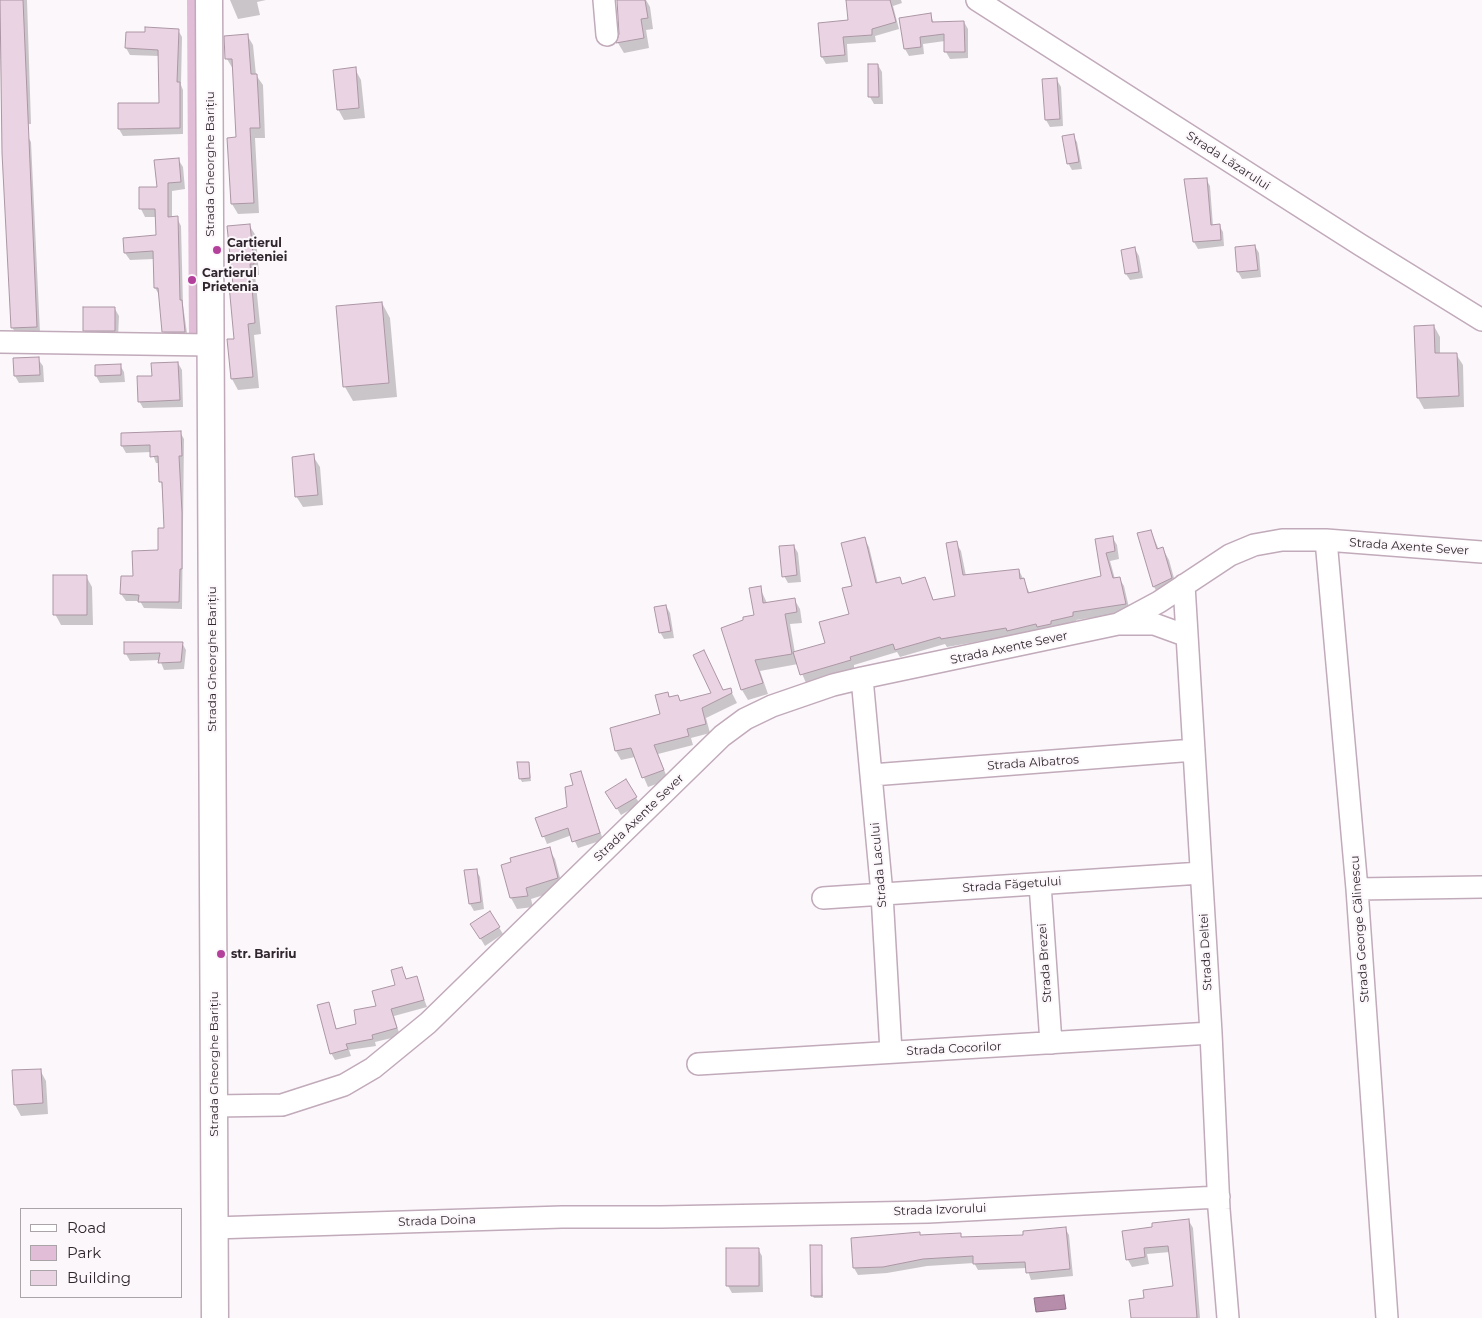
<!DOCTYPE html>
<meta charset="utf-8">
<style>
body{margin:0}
#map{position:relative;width:1482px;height:1318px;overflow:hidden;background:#fcf7fb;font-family:Montserrat,sans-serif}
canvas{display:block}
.legend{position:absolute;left:20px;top:1208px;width:162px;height:90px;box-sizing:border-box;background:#fcf7fb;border:1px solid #aaa4a9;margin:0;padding:6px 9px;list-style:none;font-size:15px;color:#30272e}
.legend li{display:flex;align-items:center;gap:10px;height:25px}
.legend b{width:25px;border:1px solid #aaa4a9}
</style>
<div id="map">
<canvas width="1482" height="1318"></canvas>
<ul class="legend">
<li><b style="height:6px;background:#fff"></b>Road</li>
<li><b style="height:14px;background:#e1bdd7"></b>Park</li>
<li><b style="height:14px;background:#ead3e3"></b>Building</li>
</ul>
</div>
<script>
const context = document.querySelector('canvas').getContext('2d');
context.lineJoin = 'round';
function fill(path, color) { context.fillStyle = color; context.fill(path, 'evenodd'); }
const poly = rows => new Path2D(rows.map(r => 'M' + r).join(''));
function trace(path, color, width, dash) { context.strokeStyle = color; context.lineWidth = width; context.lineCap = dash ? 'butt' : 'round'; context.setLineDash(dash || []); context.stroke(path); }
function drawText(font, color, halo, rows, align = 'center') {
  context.font = font + ' Montserrat,sans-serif'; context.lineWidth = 4; context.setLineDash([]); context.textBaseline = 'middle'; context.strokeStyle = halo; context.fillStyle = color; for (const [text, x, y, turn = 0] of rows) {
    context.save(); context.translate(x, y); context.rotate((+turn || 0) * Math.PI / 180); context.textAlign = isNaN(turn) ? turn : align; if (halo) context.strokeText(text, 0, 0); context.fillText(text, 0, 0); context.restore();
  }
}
const green = poly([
 [187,0,209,0,210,345,189,345]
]);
const water = poly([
 [1064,1295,1066,1309,1036,1312,1034,1298,1064,1295]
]);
const shadow = poly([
 [0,0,27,0,31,124,7,125,3,118],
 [230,0,266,0,257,2,260,15,238,19],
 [618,0,646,0,650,7,653,29,646,30,649,48,624,53,618,43,621,34],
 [867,0,901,0,902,3,893,6,899,29,875,36,876,42,847,44,848,62,826,64,822,57],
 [930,14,934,23,964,22,968,29,968,58,950,59,946,52,945,41,923,44,924,54,909,56,905,49,900,19],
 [178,30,182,37,181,85,183,90,183,134,123,136,119,129,160,104,159,56,130,55,126,48,127,33,146,34],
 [247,35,253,45,256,75,263,85,265,138,255,138,259,213,238,214,232,204,237,138,233,69,227,59,225,37],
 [878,65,882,72,883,104,874,104,870,97,869,66],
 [355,69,361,80,365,118,344,120,338,109],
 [1057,80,1061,87,1063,126,1050,127,1046,120,1044,81],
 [27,135,31,142,40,333,16,334,12,327],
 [1073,136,1077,142,1082,169,1072,170,1068,163],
 [178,159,183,167,185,189,172,191,172,218,177,218,181,226,183,305,188,340,168,339,163,331,160,296,155,288,154,259,130,260,125,253,157,237,156,217,145,217,141,209],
 [1206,179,1210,186,1213,226,1219,225,1223,232,1224,246,1198,249,1194,242],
 [249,225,256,236,259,275,255,275,261,334,254,335,259,388,238,390,232,379,228,340,235,340,234,286],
 [1255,246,1259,253,1261,277,1242,279,1238,272,1236,248],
 [1135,249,1139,256,1143,278,1130,280,1126,274],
 [382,303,390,318,397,397,353,401,345,387],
 [115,309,119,316,118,338,88,337,84,330],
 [1434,326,1440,337,1440,354,1456,354,1463,365,1464,407,1424,409,1418,398],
 [38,359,43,366,44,382,19,383,15,376],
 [178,363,182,370,183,407,143,408,139,401,153,377],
 [120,365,124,372,125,382,100,383,96,376],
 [180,432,184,439,182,609,144,608,140,601,126,601,121,594,134,577,159,551,165,530,160,463,156,463,152,452,126,453,122,446,122,435],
 [313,456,320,467,323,505,303,507,296,496],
 [1151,531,1159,550,1163,549,1169,560,1177,589,1160,597,1154,587,1139,534],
 [1112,537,1117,545,1119,559,1110,561,1115,579,1119,578,1124,586,1130,612,1076,620,1077,624,1011,636,947,647,945,644,900,657,897,652,854,665,854,668,806,683,798,664,760,671,768,694,748,700,742,690,723,628,755,616,760,588,767,603,794,599,800,609,802,623,790,624,795,653,826,644,850,615,853,587,864,538,869,547,878,584,899,579,903,585,925,579,934,601,956,596,956,543,961,551,966,576,1019,570,1030,594,1103,577,1096,540],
 [794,546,798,553,801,582,788,583,784,576],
 [86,576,92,587,93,625,61,625,55,614],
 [666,606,670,613,674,638,664,639,660,632],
 [182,643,186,650,184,669,164,670,160,660,130,661,126,654],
 [730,689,737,703,706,718,710,733,691,738,693,745,658,754,668,780,648,787,635,757,621,760,616,751,611,729,661,714,667,693,670,698,681,702],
 [529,763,531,781,522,782,520,778],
 [581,773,603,840,578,848,572,835,547,844,537,819,569,808,574,786],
 [625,781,640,804,621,815,607,792],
 [549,849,555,859,563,889,531,899,533,907,517,909,511,898,502,866],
 [476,870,480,877,484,909,474,911,470,904],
 [490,913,503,934,485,946,476,931],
 [401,968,407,980,416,977,427,1007,394,1016,400,1036,375,1042,376,1046,349,1050,351,1056,335,1060,331,1053,328,1003,337,1030,357,1025,377,1007,396,985],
 [40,1070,46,1081,48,1114,21,1116,15,1105],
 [1189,1221,1193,1228,1200,1318,1132,1318,1146,1299,1174,1287,1170,1252,1147,1254,1149,1264,1132,1267,1128,1260,1124,1232],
 [1065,1228,1069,1235,1073,1276,1031,1280,1027,1268,978,1270,974,1263,927,1266,887,1273,858,1275,854,1268,852,1239,960,1234,962,1238,1024,1236],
 [821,1246,823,1298,814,1298,812,1295],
 [758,1249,762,1256,763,1292,732,1293,728,1286]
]);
const building = poly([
 [0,0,23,0,37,327,11,328,2,153,0,0],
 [617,0,645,0,648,18,641,19,644,38,616,43,619,34,617,0],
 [846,0,890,0,896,22,872,29,872,35,843,37,845,55,821,57,818,23,848,20,846,0],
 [931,13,932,22,964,21,965,52,944,52,944,34,920,37,921,47,904,49,899,18,931,13],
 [145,27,179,29,177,82,180,82,180,128,118,129,118,103,159,103,158,50,125,48,126,32,145,32,145,27],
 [248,34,251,74,257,74,260,128,250,128,254,203,231,204,227,138,236,137,232,59,225,59,224,36,248,34],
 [868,64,878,64,879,97,868,97,868,64],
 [356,67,359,108,337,110,333,70,356,67],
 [1057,78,1060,119,1045,120,1042,79,1057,78],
 [1074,134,1079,162,1067,164,1062,136,1074,134],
 [179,158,181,182,168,183,168,217,178,216,180,300,182,300,185,332,162,332,158,288,154,288,153,251,124,253,123,238,156,235,155,209,139,209,139,187,157,187,154,160,179,158],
 [1207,178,1211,225,1220,224,1221,240,1193,242,1184,179,1207,178],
 [250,224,254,264,250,264,255,323,248,324,253,377,231,379,227,339,234,339,229,285,233,285,227,226,250,224],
 [1255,245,1258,270,1237,272,1235,247,1255,245],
 [1135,247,1139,272,1125,274,1121,250,1135,247],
 [382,302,389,383,343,387,336,306,382,302],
 [83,307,115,307,115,331,83,331,83,307],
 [1434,325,1435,353,1457,353,1459,396,1417,398,1414,326,1434,325],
 [39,357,40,375,14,376,13,358,39,357],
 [178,362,180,400,138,402,137,376,152,376,151,363,178,362],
 [121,364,121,375,95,376,95,365,121,364],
 [181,431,182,456,179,456,182,512,182,569,180,569,179,602,138,602,139,595,120,594,121,576,133,576,132,551,158,550,158,528,164,528,162,482,159,482,158,456,150,457,150,445,121,446,121,433,181,431],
 [314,454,318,495,295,497,292,457,314,454],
 [1151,530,1157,549,1163,547,1172,578,1153,587,1137,533,1151,530],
 [1113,536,1115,551,1106,553,1113,578,1120,577,1126,604,1073,612,1073,616,1051,621,1051,624,1037,627,1036,624,1007,631,1006,628,941,639,940,637,895,650,893,644,850,657,851,660,800,675,793,652,825,643,819,622,849,614,842,588,852,586,841,543,865,537,876,583,900,577,902,584,925,577,933,600,955,596,946,543,957,541,963,575,1019,569,1020,579,1024,578,1028,593,1101,576,1095,539,1113,536],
 [794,545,797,575,782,577,779,546,794,545],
 [53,575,87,575,87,615,53,615,53,575],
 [761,586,763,603,795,598,797,612,785,614,792,654,755,660,763,683,741,690,721,628,743,620,743,617,754,615,749,588,761,586],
 [666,605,671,631,659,633,654,607,666,605],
 [124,642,183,642,181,662,158,663,160,653,124,654,124,642],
 [704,650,723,690,731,688,732,693,702,708,706,724,687,729,689,736,654,745,664,770,642,778,631,748,615,751,610,728,660,714,655,695,668,692,669,697,678,695,680,701,711,693,693,655,704,650],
 [517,762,529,762,530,778,519,779,517,762],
 [581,771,600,833,572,842,568,828,542,837,535,818,567,807,565,787,573,785,570,774,581,771],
 [626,779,637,797,616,809,605,792,626,779],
 [550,847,558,878,526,888,528,896,510,898,501,865,511,862,510,858,550,847],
 [477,869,481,902,469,904,464,870,477,869],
 [490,911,500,927,480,939,470,924,490,911],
 [402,967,406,979,417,976,424,1000,391,1009,397,1028,372,1035,373,1039,346,1044,348,1049,330,1054,317,1005,329,1002,336,1029,356,1024,354,1010,376,1006,372,991,395,985,391,970,402,967],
 [41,1069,43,1103,14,1105,12,1070,41,1069],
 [1189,1219,1197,1318,1131,1318,1129,1300,1144,1298,1143,1290,1173,1286,1168,1246,1144,1248,1145,1257,1126,1260,1122,1231,1152,1227,1152,1223,1189,1219],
 [1066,1227,1070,1269,1026,1273,1025,1262,973,1264,973,1256,923,1259,883,1267,853,1268,851,1238,920,1232,920,1235,961,1233,961,1237,1023,1235,1023,1231,1066,1227],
 [810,1245,822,1245,822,1296,811,1296,810,1245],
 [726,1248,759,1248,759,1286,726,1286,726,1248]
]);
const minor = poly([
 [604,0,607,35],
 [977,0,1359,244,1482,320],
 [0,342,210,345],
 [1326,540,1357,889,1387,1318],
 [1184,585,1211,1033,1219,1209,1228,1318],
 [1122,624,1154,624,1187,636],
 [862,678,882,894,891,1052],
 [872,775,1194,750],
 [1040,884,1051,1043],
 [1357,889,1482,887],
 [823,898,1201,873],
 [698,1064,1211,1033],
 [214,1106,282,1105,344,1085,373,1068,428,1023,722,736,745,719,772,706,833,685,862,678,1118,624,1159,602,1230,555,1254,545,1282,540,1326,540,1482,552],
 [213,1228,562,1217,661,1217,928,1212,1219,1197]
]);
const major = poly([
 [209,0,215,1318]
]);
const markers = [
 [217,250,5,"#b3419c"],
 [192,280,5,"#b3419c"],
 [221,954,5,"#b3419c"]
];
const streetNames = [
 ["Strada Lăzarului",1228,161,33],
 ["Strada Gheorghe Barițiu",210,164,-90],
 ["Strada Axente Sever",1409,547,4],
 ["Strada Axente Sever",1009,648,-12],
 ["Strada Gheorghe Barițiu",212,659,-90],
 ["Strada Albatros",1033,763,-4],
 ["Strada Axente Sever",639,818,-44],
 ["Strada Lacului",879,865,-95],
 ["Strada Făgetului",1012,885,-4],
 ["Strada George Călinescu",1360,929,-94],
 ["Strada Deltei",1206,952,-93],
 ["Strada Brezei",1045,963,-94],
 ["Strada Cocorilor",954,1049,-3],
 ["Strada Gheorghe Barițiu",214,1064,-90],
 ["Strada Izvorului",940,1210,-2],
 ["Strada Doina",437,1221,-2]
];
const poiNames = [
 ["Cartierul",227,243],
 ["prieteniei",227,257],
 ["Cartierul",202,273],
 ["Prietenia",202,287],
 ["str. Baririu",231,954]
];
fill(green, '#e1bdd7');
fill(water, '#b68dab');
trace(water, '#8e6e86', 1);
fill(shadow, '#0003');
fill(building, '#ead3e3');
trace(building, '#ac96a5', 1);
trace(minor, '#c1aaba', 24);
trace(major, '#c1aaba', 29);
trace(minor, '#fff', 21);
trace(major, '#fff', 26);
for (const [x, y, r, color] of markers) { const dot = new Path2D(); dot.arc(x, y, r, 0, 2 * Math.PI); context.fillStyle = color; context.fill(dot); trace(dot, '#fcf7fb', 2); }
drawText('12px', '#30272e', '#fcf7fb', streetNames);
drawText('bold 12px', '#30272e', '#fcf7fb', poiNames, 'left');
</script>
